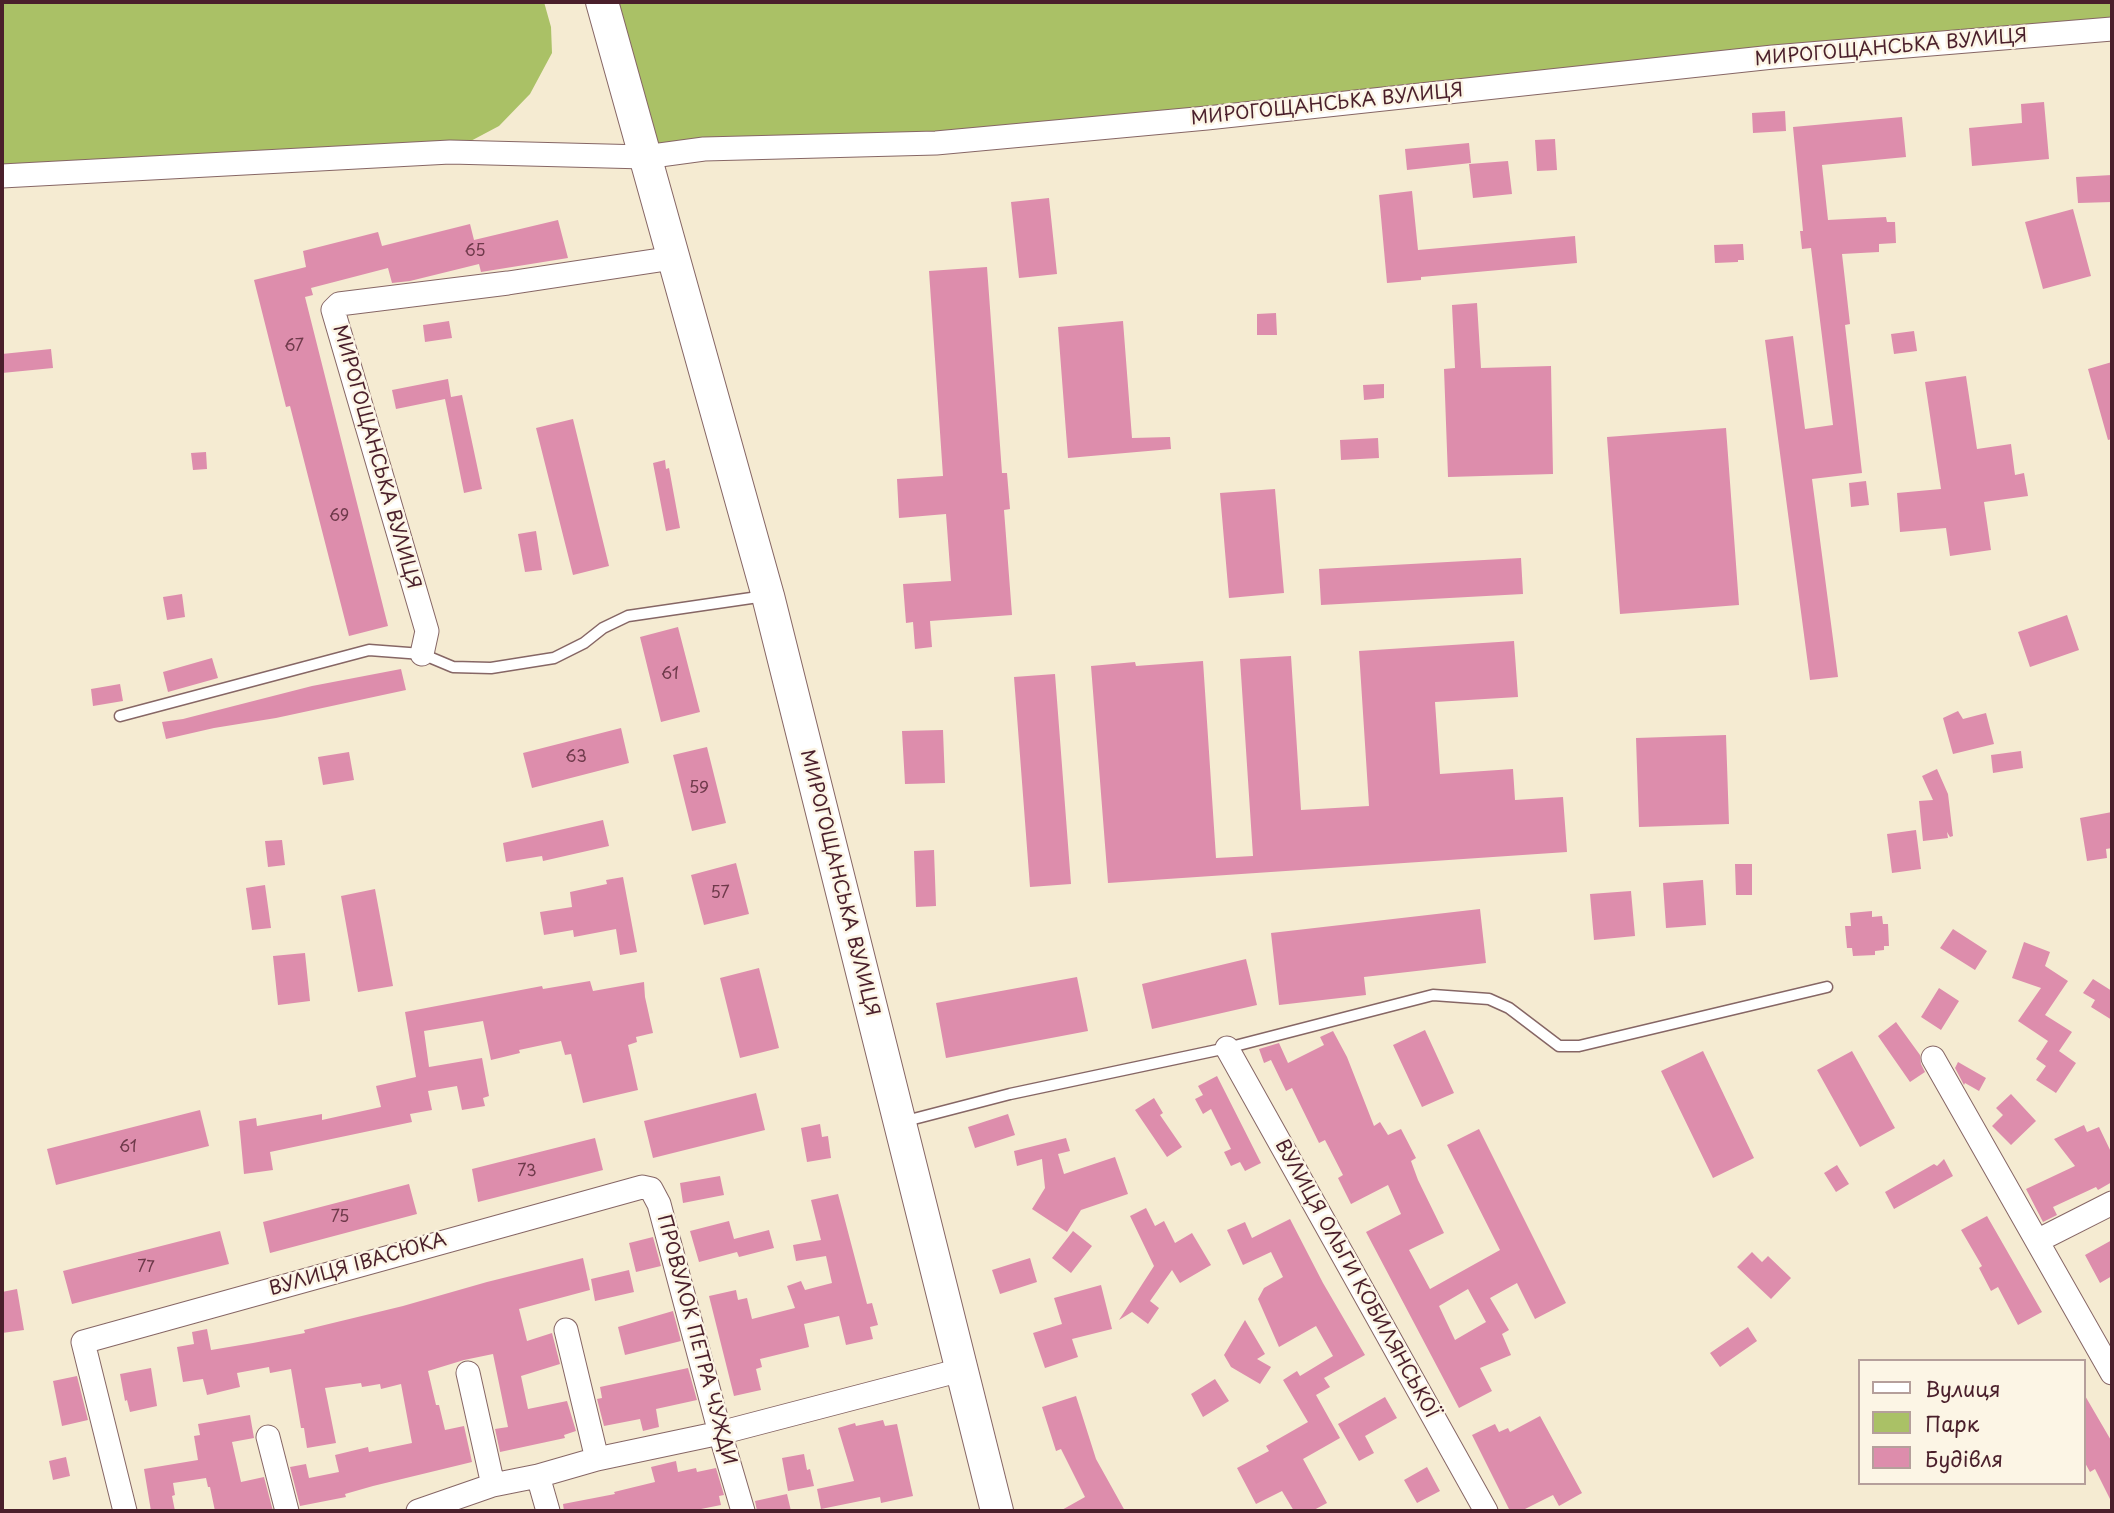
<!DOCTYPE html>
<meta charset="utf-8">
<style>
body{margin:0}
#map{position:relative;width:2114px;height:1513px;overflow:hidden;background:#f5ebd2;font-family:"Playpen Sans",sans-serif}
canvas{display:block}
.frame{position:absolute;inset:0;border:4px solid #4a1f2b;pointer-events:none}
.legend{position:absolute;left:1858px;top:1359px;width:228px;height:126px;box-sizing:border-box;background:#fcf5e5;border:2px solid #b59f9b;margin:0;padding:9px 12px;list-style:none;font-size:21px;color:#4a1f2b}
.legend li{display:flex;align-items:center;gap:14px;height:35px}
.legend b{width:35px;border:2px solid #b59f9b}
</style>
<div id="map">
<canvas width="2114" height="1513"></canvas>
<div class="frame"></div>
<ul class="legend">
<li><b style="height:9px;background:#fff"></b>Вулиця</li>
<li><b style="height:19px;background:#aac166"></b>Парк</li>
<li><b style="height:19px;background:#dd8dac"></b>Будівля</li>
</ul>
</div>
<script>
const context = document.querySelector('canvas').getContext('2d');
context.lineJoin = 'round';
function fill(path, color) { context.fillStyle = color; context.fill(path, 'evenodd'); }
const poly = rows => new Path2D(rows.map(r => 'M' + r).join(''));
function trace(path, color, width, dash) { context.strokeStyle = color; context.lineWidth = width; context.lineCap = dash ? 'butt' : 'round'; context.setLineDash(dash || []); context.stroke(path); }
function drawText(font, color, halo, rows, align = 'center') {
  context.font = font + ' "Playpen Sans",sans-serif'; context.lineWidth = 5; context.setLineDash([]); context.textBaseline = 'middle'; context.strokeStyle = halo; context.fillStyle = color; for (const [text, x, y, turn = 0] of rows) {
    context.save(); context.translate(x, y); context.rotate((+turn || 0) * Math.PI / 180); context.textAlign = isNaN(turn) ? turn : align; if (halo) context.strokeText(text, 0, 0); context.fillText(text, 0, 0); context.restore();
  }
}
const green = poly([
 [2,2,544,2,551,27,552,53,530,94,499,126,450,152,2,176],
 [602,2,2112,2,2112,29,1207,118,645,157]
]);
const building = poly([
 [2044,102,2049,159,1972,166,1969,128,2022,123,2021,104],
 [1785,111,1786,131,1753,133,1752,113],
 [1902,117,1906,157,1822,165,1828,220,1886,217,1887,222,1895,222,1896,243,1879,244,1879,252,1842,254,1850,324,1845,325,1862,473,1812,479,1838,677,1810,680,1765,340,1793,336,1805,429,1833,425,1811,248,1802,249,1800,231,1803,231,1793,127],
 [1555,139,1557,170,1537,171,1535,140],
 [1469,143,1471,163,1407,170,1405,149],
 [1508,161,1512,194,1473,198,1469,164],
 [2112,175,2112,202,2078,203,2076,177],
 [1412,191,1418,250,1575,236,1577,263,1421,277,1421,280,1387,283,1379,195],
 [1049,198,1057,274,1019,278,1011,202],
 [2073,209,2091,276,2043,289,2025,222],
 [558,220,568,258,481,272,479,264,410,281,392,283,388,268,311,288,313,295,305,297,388,626,349,636,290,406,286,407,254,280,306,267,303,251,378,232,382,246,470,224,474,240],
 [1743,244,1744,260,1738,260,1738,262,1715,263,1714,245],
 [987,267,1002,473,1007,473,1010,509,1004,510,1012,615,930,621,932,647,915,649,913,622,906,623,903,584,951,581,946,514,899,518,897,479,943,476,929,271],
 [1477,303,1481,368,1551,366,1553,474,1448,477,1444,369,1455,368,1452,305],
 [1276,313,1277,335,1257,335,1257,314],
 [449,321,452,338,425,342,423,325],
 [1123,321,1132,438,1170,437,1171,449,1068,458,1058,327],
 [1914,331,1917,351,1894,354,1891,334],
 [51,349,53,368,2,373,2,354],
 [2112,362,2112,439,2108,440,2088,369],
 [1966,376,1977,449,2011,444,2015,475,2024,473,2028,496,1984,502,1991,550,1950,556,1946,528,1900,532,1897,493,1941,489,1925,382],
 [448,379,451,397,462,395,482,489,464,493,445,399,396,409,392,390],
 [1384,384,1384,398,1364,400,1363,385],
 [573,419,609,566,573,575,536,428],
 [1726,428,1739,605,1620,614,1607,437],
 [1378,438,1379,458,1341,460,1340,440],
 [206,452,207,469,193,470,191,453],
 [665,460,666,469,669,468,680,528,666,531,653,463],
 [1866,481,1869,505,1851,507,1849,483],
 [1275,489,1284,593,1229,598,1220,493],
 [536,531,542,570,525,572,518,534],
 [1521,558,1523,594,1321,605,1319,569],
 [182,594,185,617,167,620,163,597],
 [2067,615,2079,650,2030,667,2018,632],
 [678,627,700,712,661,722,640,637],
 [1514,641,1518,697,1435,702,1440,774,1513,769,1515,800,1563,797,1567,852,1108,883,1091,666,1135,662,1136,666,1203,661,1216,858,1253,856,1240,659,1291,656,1301,810,1369,806,1359,651],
 [212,658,218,678,168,692,163,672],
 [401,669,406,690,276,718,214,728,166,739,162,722,183,719,312,686],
 [1055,674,1071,884,1030,887,1014,677],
 [120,684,123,701,93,706,91,689],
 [1958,711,1963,719,1986,713,1994,744,1953,754,1943,718],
 [621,728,629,763,532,788,523,753],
 [943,730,945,783,905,784,902,731],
 [1726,735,1729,824,1639,827,1636,738],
 [707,747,726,823,692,831,673,755],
 [2021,751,2023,768,1993,773,1991,755],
 [349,752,354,780,323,785,318,757],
 [1937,769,1948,794,1953,836,1950,837,1947,832,1948,838,1923,841,1919,801,1933,800,1922,776],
 [2112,812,2112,848,2106,849,2107,858,2087,861,2080,818],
 [603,820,609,846,543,861,542,856,506,862,503,843],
 [1916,830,1921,869,1892,873,1887,834],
 [282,840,285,865,268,867,265,841],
 [934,850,936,906,916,907,914,851],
 [736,863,749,914,704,925,691,875],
 [1735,864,1752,864,1752,895,1736,895],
 [623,877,637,952,620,955,616,929,574,937,573,930,544,935,540,912,572,907,570,892,607,884,606,880],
 [1703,880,1706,925,1666,928,1663,883],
 [265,885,271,928,252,930,246,888],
 [375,889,393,986,358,992,341,896],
 [1631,891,1635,936,1594,940,1590,894],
 [1480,909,1486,963,1364,977,1366,995,1279,1005,1271,933],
 [1872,911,1872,917,1882,916,1883,924,1888,924,1889,946,1884,946,1884,950,1875,951,1875,955,1853,956,1852,948,1847,948,1845,926,1851,926,1850,913],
 [1953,929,1987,951,1975,970,1940,948],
 [2024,942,2050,952,2045,966,2068,981,2045,1015,2072,1032,2059,1051,2076,1063,2056,1093,2036,1080,2046,1066,2036,1059,2048,1041,2018,1021,2041,988,2012,978],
 [305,953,310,1001,278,1005,273,956],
 [1246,959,1257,1005,1152,1029,1142,984],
 [759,968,779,1048,740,1058,720,978],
 [1077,977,1088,1031,946,1058,936,1003],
 [2093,979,2112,991,2112,1020,2091,1007,2095,1000,2083,993],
 [590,981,593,991,644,982,645,997,653,1033,636,1037,637,1042,628,1045,638,1090,583,1103,571,1054,565,1055,561,1041,519,1050,520,1053,491,1060,483,1021,424,1031,429,1067,482,1058,489,1096,483,1098,485,1106,462,1110,457,1086,428,1091,432,1110,410,1114,412,1122,270,1152,273,1170,244,1174,239,1121,256,1118,257,1126,322,1114,322,1120,381,1107,376,1086,416,1077,405,1012,542,986,543,989],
 [1939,988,1959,1001,1941,1030,1921,1017],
 [1896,1022,1920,1055,1921,1064,1925,1072,1910,1082,1878,1036],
 [1425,1030,1454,1093,1422,1107,1393,1045],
 [1333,1031,1347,1057,1374,1126,1380,1122,1388,1135,1401,1129,1416,1158,1411,1161,1418,1180,1444,1233,1409,1250,1430,1289,1500,1250,1447,1145,1479,1129,1566,1303,1535,1319,1517,1283,1490,1298,1509,1330,1502,1334,1511,1355,1480,1368,1492,1391,1459,1408,1366,1232,1401,1214,1388,1185,1351,1204,1338,1178,1343,1175,1325,1140,1319,1143,1292,1088,1286,1091,1271,1060,1264,1063,1259,1049,1279,1043,1288,1063,1324,1045,1320,1037],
 [1468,1289,1486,1322,1455,1340,1439,1306],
 [1703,1051,1754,1158,1713,1178,1661,1071],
 [1852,1051,1895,1128,1860,1147,1817,1070],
 [1958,1062,1986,1078,1979,1091,1965,1083,1964,1085,1955,1068],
 [1217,1076,1261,1163,1245,1171,1240,1162,1231,1166,1224,1152,1231,1149,1211,1109,1203,1114,1195,1099,1203,1095,1198,1086],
 [756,1093,765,1130,653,1158,644,1121],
 [2011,1094,2036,1121,2011,1145,1992,1126,2003,1115,1996,1108],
 [1154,1098,1163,1113,1160,1115,1182,1147,1167,1157,1135,1110],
 [200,1110,209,1146,56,1185,47,1149],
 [1008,1114,1015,1135,975,1148,968,1127],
 [820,1124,822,1137,828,1136,831,1158,807,1162,801,1128],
 [2084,1125,2087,1132,2099,1127,2112,1154,2112,1182,2098,1190,2096,1187,2053,1207,2057,1215,2043,1222,2026,1189,2075,1166,2054,1139],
 [595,1138,603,1170,478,1202,472,1169],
 [1066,1138,1070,1151,1058,1154,1064,1174,1115,1157,1128,1194,1081,1210,1067,1232,1032,1209,1045,1188,1042,1159,1017,1166,1014,1151],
 [1944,1159,1953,1176,1894,1209,1885,1192,1934,1164,1937,1166],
 [1837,1165,1849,1184,1836,1192,1824,1173],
 [720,1176,724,1195,683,1203,680,1183],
 [409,1184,417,1214,270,1253,263,1222],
 [838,1194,867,1304,872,1303,878,1325,870,1327,873,1339,846,1345,839,1316,804,1324,809,1347,760,1359,762,1367,756,1369,761,1390,734,1396,709,1296,736,1290,738,1300,747,1298,752,1319,795,1308,787,1286,801,1281,805,1290,832,1283,826,1256,796,1261,793,1245,821,1240,811,1200],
 [1146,1208,1155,1226,1164,1221,1175,1243,1192,1233,1211,1265,1180,1283,1172,1270,1150,1301,1159,1308,1148,1324,1132,1312,1119,1320,1154,1266,1130,1216],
 [1987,1216,2042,1312,2018,1325,1998,1287,1991,1291,1979,1268,1982,1266,1961,1230],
 [1290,1219,1323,1283,1365,1355,1324,1378,1330,1387,1316,1395,1340,1438,1303,1459,1327,1503,1312,1511,1294,1511,1282,1491,1256,1504,1237,1468,1269,1451,1266,1446,1308,1422,1283,1380,1297,1371,1300,1376,1333,1356,1316,1326,1279,1347,1258,1299,1264,1288,1283,1277,1271,1252,1243,1265,1227,1230,1245,1222,1252,1238],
 [729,1221,734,1239,769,1230,774,1248,739,1257,737,1252,699,1262,690,1231],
 [220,1231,229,1264,72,1304,63,1271],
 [1073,1231,1092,1246,1071,1273,1052,1258],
 [653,1237,661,1266,636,1272,629,1243],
 [2112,1240,2112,1276,2100,1283,2085,1255],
 [1752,1252,1762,1262,1768,1256,1791,1278,1771,1299,1737,1267],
 [583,1258,590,1290,519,1309,527,1341,552,1333,560,1364,521,1376,528,1409,567,1401,576,1431,564,1435,565,1438,500,1452,495,1429,508,1427,493,1354,464,1360,428,1371,436,1405,439,1405,445,1430,464,1426,472,1462,373,1486,345,1494,346,1497,300,1506,290,1467,306,1464,309,1478,339,1472,335,1455,368,1447,369,1452,412,1443,401,1384,381,1389,380,1384,362,1387,361,1383,325,1388,336,1443,307,1448,304,1428,301,1428,291,1369,270,1373,269,1367,237,1373,240,1387,207,1395,203,1379,183,1382,177,1347,194,1344,192,1332,207,1329,211,1350,253,1343,305,1333,304,1330,403,1306,487,1282],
 [1030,1258,1037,1282,1000,1294,992,1270],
 [629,1270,634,1292,595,1301,591,1279],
 [1101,1285,1112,1329,1072,1339,1078,1357,1045,1368,1033,1333,1062,1324,1054,1298],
 [17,1289,24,1330,2,1333,2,1292],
 [673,1311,681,1341,625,1355,618,1327],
 [1245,1320,1265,1354,1257,1359,1271,1367,1260,1384,1231,1367,1224,1355],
 [1748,1327,1757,1341,1720,1367,1710,1353],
 [151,1368,157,1406,130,1412,127,1400,125,1401,120,1374],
 [688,1368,697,1400,656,1409,659,1427,643,1431,640,1419,604,1426,597,1399,602,1398,600,1387],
 [77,1376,88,1420,62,1426,53,1381],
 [1215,1379,1229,1401,1203,1417,1191,1394],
 [2084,1394,2112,1442,2112,1503,2095,1469,2090,1472,2084,1461],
 [1076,1396,1096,1459,1125,1511,1060,1511,1085,1497,1061,1449,1056,1451,1042,1407],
 [1385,1397,1397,1418,1365,1436,1374,1453,1359,1461,1338,1424],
 [250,1415,254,1438,232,1442,241,1482,264,1477,273,1511,215,1511,210,1487,208,1487,206,1478,173,1483,175,1495,172,1496,175,1511,151,1511,144,1469,198,1460,194,1436,200,1435,198,1424],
 [1540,1416,1582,1493,1559,1506,1553,1495,1521,1511,1510,1511,1472,1435,1495,1424,1499,1432,1508,1428,1510,1432],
 [883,1420,885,1426,897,1424,913,1496,881,1503,880,1497,821,1509,817,1489,854,1481,838,1428,855,1423,856,1426],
 [804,1454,807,1470,810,1469,814,1486,788,1491,782,1458],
 [66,1457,70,1476,53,1480,49,1461],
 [676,1461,678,1472,696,1468,697,1472,716,1468,724,1495,719,1496,721,1505,691,1511,564,1511,563,1504,615,1494,614,1492,655,1482,651,1467],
 [1427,1467,1440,1491,1417,1503,1404,1480],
 [787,1494,791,1511,757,1511,755,1501]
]);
const lane = poly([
 [120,716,369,650,422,654,453,667,491,668,554,658,584,643,603,628,628,616,765,596],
 [902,1122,1010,1094,1227,1048,1433,995,1489,999,1509,1008,1559,1046,1579,1046,1827,987]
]);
const street = poly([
 [2,176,450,152,645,157,704,149,936,143,1207,118,1773,57,2112,29],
 [422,654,427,631,333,310,339,304,508,283,673,258],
 [1227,1048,1486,1511],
 [1933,1058,2112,1373],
 [2037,1241,2112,1203],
 [566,1330,597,1459],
 [468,1373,493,1485],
 [268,1437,287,1511],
 [538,1476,548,1511],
 [125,1511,83,1342,642,1187,651,1189,659,1204,720,1433,743,1511],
 [418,1511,493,1485,538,1476,597,1459,720,1433,961,1370]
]);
const secondary = poly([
 [602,2,768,596,997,1511]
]);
const numberNames = [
 ["65",475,252],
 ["67",294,347],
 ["69",339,517],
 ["61",670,675],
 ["63",576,758],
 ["59",699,789],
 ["57",720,894],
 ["61",128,1148],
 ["73",527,1172],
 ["75",340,1218],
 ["77",146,1268]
];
const streetNames = [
 ["МИРОГОЩАНСЬКА ВУЛИЦЯ",1891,48,-5],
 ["МИРОГОЩАНСЬКА ВУЛИЦЯ",1327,105,-6],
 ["МИРОГОЩАНСЬКА ВУЛИЦЯ",376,457,74],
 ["МИРОГОЩАНСЬКА ВУЛИЦЯ",839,883,76],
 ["ВУЛИЦЯ ІВАСЮКА",358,1265,-16],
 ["ВУЛИЦЯ ОЛЬГИ КОБИЛЯНСЬКОЇ",1356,1279,61],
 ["ПРОВУЛОК ПЕТРА ЧУЖДИ",696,1340,75]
];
fill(green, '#aac166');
fill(building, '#dd8dac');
trace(lane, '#866665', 13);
trace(street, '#866665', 25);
trace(secondary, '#866665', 34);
trace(lane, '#fff', 10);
trace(street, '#fff', 23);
trace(secondary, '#fff', 32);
drawText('16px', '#6f3a4b', null, numberNames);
drawText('19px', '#4a1f2b', '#fcf5e5', streetNames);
</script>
